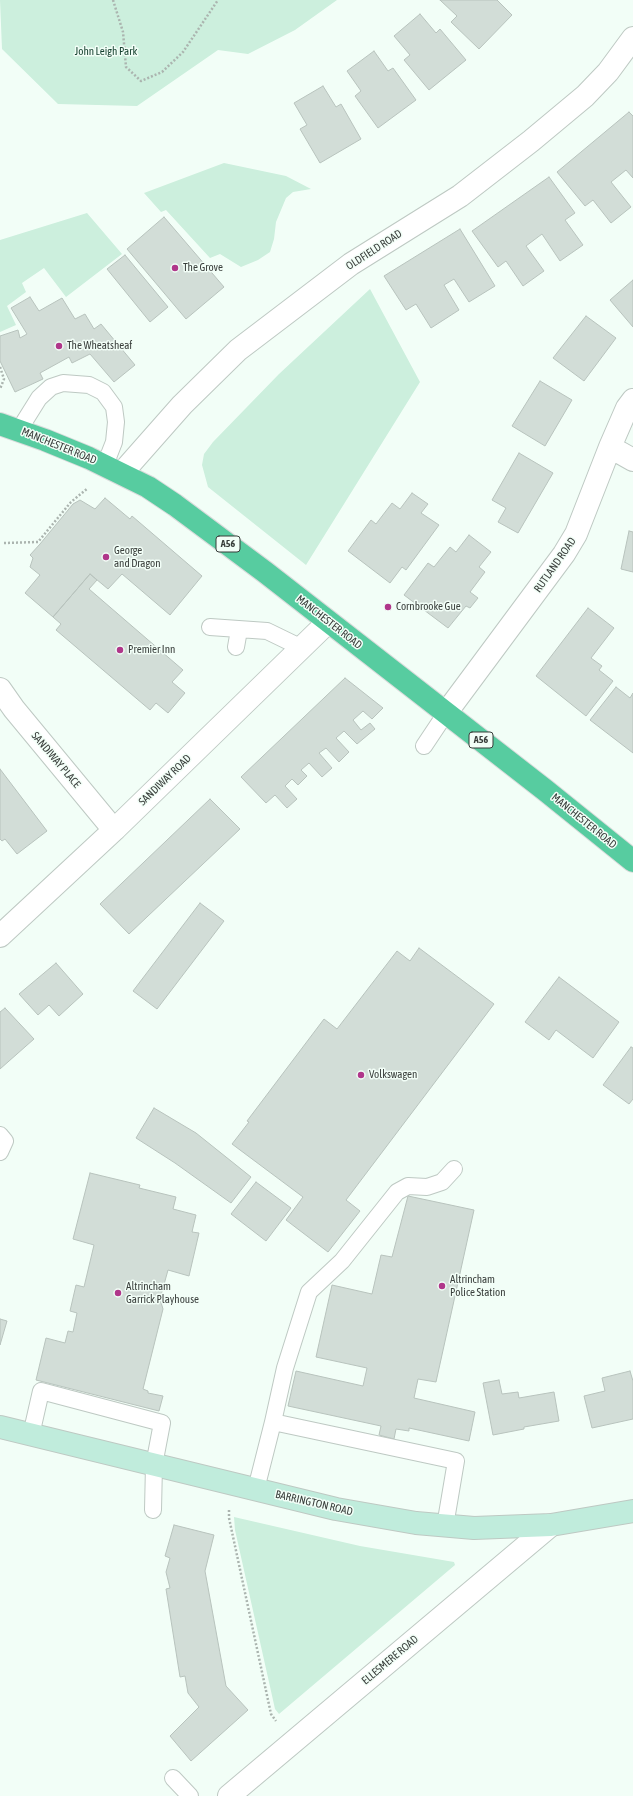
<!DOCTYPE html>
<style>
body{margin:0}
canvas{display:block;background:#f2fef7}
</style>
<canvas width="633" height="1796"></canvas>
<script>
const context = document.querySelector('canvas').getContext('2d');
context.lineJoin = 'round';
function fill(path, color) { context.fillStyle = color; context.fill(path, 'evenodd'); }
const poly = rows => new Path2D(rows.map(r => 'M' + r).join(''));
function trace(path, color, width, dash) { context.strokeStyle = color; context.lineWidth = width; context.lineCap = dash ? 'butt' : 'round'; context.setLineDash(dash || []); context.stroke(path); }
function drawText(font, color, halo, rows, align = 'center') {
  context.font = font + ' "Asap Condensed",sans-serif'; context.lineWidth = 3; context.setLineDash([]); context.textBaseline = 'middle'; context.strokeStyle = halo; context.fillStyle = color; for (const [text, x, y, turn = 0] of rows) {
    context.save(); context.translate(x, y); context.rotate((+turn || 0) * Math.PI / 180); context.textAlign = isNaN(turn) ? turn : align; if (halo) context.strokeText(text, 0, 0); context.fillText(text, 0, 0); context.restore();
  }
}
const green = poly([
 [0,0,337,0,295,30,248,54,218,50,137,106,58,104,2,49],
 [224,163,286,176,311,189,293,192,286,198,276,222,274,239,270,252,258,260,241,267,220,254,210,258,166,210,161,212,144,193],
 [87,213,122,254,66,297,44,268,22,283,26,292,7,306,16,325,0,332,0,240],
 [370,289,420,382,306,565,208,487,202,465,204,454,213,442,279,374],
 [234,1517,360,1546,454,1562,455,1565,279,1714,275,1709,235,1530]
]);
const building = poly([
 [440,0,497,0,512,15,479,49,451,22,457,16,440,0],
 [420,14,436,33,440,29,466,60,429,90,404,60,410,55,394,36,420,14],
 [374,51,388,71,393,68,416,100,378,128,355,96,361,91,347,71,374,51],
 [323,86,336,107,341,104,361,139,320,163,300,129,307,125,294,103,323,86],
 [629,112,633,116,633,178,626,170,611,182,631,207,611,223,593,200,585,206,557,172,629,112],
 [549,177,575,213,565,220,583,245,560,261,542,234,526,246,544,271,523,286,506,261,498,267,472,231,549,177],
 [164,217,224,287,186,319,127,249,164,217],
 [460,229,495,286,469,302,454,279,444,285,459,310,431,328,416,304,406,310,384,276,460,229],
 [125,255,168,307,150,322,107,269,125,255],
 [633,280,633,327,610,300,633,280],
 [30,297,39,311,62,298,75,319,85,314,94,329,101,324,135,365,114,382,90,354,72,363,69,357,40,373,43,379,15,392,0,361,0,336,18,330,20,338,27,334,11,308,30,297],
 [586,316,616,338,584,381,553,358,586,316],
 [540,381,572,400,545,446,512,426,540,381],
 [519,453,553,473,518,533,498,522,506,508,492,500,519,453],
 [412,493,428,504,421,513,439,525,406,570,402,567,390,583,348,551,371,520,376,524,392,503,400,509,412,493],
 [105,498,130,519,132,516,202,576,170,615,122,574,108,589,90,574,53,617,25,593,40,575,30,567,33,558,30,555,40,544,73,504,80,500,95,509,105,498],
 [629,531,633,532,633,572,621,569,629,531],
 [469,535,491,552,479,567,485,572,470,592,478,598,470,608,466,606,448,628,404,595,428,563,434,567,450,547,456,552,469,535],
 [90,574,97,580,89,589,183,670,172,682,185,693,168,713,156,703,150,710,56,630,61,624,53,617,90,574],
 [588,608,614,628,591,658,602,666,599,670,613,681,586,716,536,676,588,608],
 [345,678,383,708,372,719,363,711,353,720,361,730,370,723,375,729,357,744,344,731,336,738,349,752,339,762,326,748,319,753,332,768,322,777,309,763,301,770,307,776,298,785,292,779,285,786,297,799,287,808,275,795,266,803,241,777,345,678],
 [616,687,630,698,633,693,633,753,590,720,616,687],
 [0,769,47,831,17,854,5,839,2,841,0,839,0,769],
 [210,799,240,829,129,934,100,904,210,799],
 [200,903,224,921,157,1009,133,991,200,903],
 [419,948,494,1004,346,1200,360,1211,328,1252,286,1220,303,1197,232,1144,249,1122,247,1121,324,1019,337,1029,397,951,410,961,419,948],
 [56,963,83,994,59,1016,49,1005,38,1015,19,994,56,963],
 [559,977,619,1022,593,1058,556,1030,549,1040,525,1022,559,977],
 [5,1008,34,1039,0,1069,0,1012,5,1008],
 [631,1047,633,1048,633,1099,629,1104,603,1085,631,1047],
 [154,1108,196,1133,251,1177,231,1203,175,1163,136,1138,154,1108],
 [90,1173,140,1185,139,1188,176,1197,173,1209,196,1215,192,1232,199,1233,189,1276,168,1270,160,1299,163,1309,143,1389,148,1391,148,1393,163,1396,159,1411,36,1380,46,1338,65,1343,68,1331,73,1332,77,1313,70,1311,76,1285,84,1287,94,1245,73,1239,90,1173],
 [256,1182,291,1208,266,1241,231,1214,256,1182],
 [408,1196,474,1210,436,1382,418,1379,414,1398,475,1412,469,1441,409,1428,409,1431,396,1429,394,1439,379,1435,381,1426,288,1406,296,1371,363,1386,367,1368,316,1357,332,1285,372,1294,381,1255,392,1257,408,1196],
 [0,1319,7,1321,0,1345,0,1319],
 [630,1371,633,1381,633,1419,592,1428,584,1396,605,1391,602,1378,630,1371],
 [499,1380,502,1394,518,1392,519,1398,554,1392,559,1421,524,1427,524,1429,493,1435,483,1383,499,1380],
 [174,1525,214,1535,205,1571,226,1686,248,1710,191,1761,170,1736,199,1707,188,1693,185,1676,180,1677,166,1589,170,1588,166,1572,170,1558,165,1556,174,1525]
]);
const path = poly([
 [113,0,123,32,126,67,141,81,162,72,183,52,218,0],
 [0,367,4,379,0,389],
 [4,543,38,542,71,502,88,488],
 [229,1510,229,1518,271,1714,276,1721]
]);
const service = poly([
 [19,430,39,398,51,387,63,383,89,385,103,392,114,407,116,422,114,442,105,465],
 [210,627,267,631,302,648],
 [236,647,239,630],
 [424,746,446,713],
 [0,1135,5,1141,0,1152],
 [273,1422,285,1368,309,1292,342,1261,397,1192,408,1186,427,1187,442,1182,454,1169],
 [31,1435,41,1391,162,1423,154,1465,153,1510],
 [256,1489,273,1422,456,1461,445,1526],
 [173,1778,190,1796]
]);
const minor = poly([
 [610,447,633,460],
 [0,689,14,709,114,830],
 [446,713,564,554,576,534,610,447,627,408,633,400],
 [0,936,114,830,328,622],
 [229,1796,551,1525]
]);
const tertiary = poly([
 [122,473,182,405,238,350,351,264,460,196,531,141,585,96,608,72,633,38]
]);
const secondary = poly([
 [0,1427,336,1509,416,1523,474,1528,551,1525,633,1511]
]);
const trunk = poly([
 [0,424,45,440,89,458,148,487,175,505,265,572,545,790,633,861]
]);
const markers = [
 [175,268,4,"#b0368a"],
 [59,346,4,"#b0368a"],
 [106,557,4,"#b0368a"],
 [388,607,4,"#b0368a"],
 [120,650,4,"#b0368a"],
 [361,1075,4,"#b0368a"],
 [442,1286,4,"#b0368a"],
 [118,1293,4,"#b0368a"]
];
const shields = [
 [228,544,24],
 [481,740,24]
];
const shieldNames = [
 ["A56",228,544],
 ["A56",481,740]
];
const parkNames = [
 ["John Leigh Park",106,52]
];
const streetNames = [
 ["OLDFIELD ROAD",374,250,-33],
 ["MANCHESTER ROAD",59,446,22],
 ["RUTLAND ROAD",555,565,-55],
 ["MANCHESTER ROAD",329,622,38],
 ["SANDIWAY PLACE",56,760,50],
 ["SANDIWAY ROAD",165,780,-44],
 ["MANCHESTER ROAD",584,821,39],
 ["BARRINGTON ROAD",314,1503,13],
 ["ELLESMERE ROAD",390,1660,-40]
];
const poiNames = [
 ["The Grove",183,268],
 ["The Wheatsheaf",67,346],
 ["George",114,551],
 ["and Dragon",114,564],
 ["Cornbrooke Gue",396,607],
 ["Premier Inn",128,650],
 ["Volkswagen",369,1075],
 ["Altrincham",450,1280],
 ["Police Station",450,1293],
 ["Altrincham",126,1287],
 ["Garrick Playhouse",126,1300]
];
fill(green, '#ccefdd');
fill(building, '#d2ddd7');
trace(building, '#b8c3bd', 1);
trace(service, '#bec9c3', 18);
trace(minor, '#bec9c3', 24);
trace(tertiary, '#bec9c3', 24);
trace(secondary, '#bec9c3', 24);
trace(trunk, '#dbdcdc', 24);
trace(path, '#abb4af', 2.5, [2, 2]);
trace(service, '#fff', 16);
trace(minor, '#fff', 22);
trace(tertiary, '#fff', 22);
trace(secondary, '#c0ecdc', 22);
trace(trunk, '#57cca0', 22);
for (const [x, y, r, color] of markers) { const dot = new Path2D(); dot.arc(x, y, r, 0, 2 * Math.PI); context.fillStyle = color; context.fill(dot); trace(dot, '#f2fef7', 1.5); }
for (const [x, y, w] of shields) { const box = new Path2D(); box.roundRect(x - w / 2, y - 8, w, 16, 3); context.fillStyle = '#f2fef7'; context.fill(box); trace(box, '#393e3b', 1); }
drawText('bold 10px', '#393e3b', null, shieldNames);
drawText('11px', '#133f2d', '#f2fef7', parkNames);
drawText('11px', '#393e3b', '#f2fef7', streetNames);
drawText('11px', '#393e3b', '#f2fef7', poiNames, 'left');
</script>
